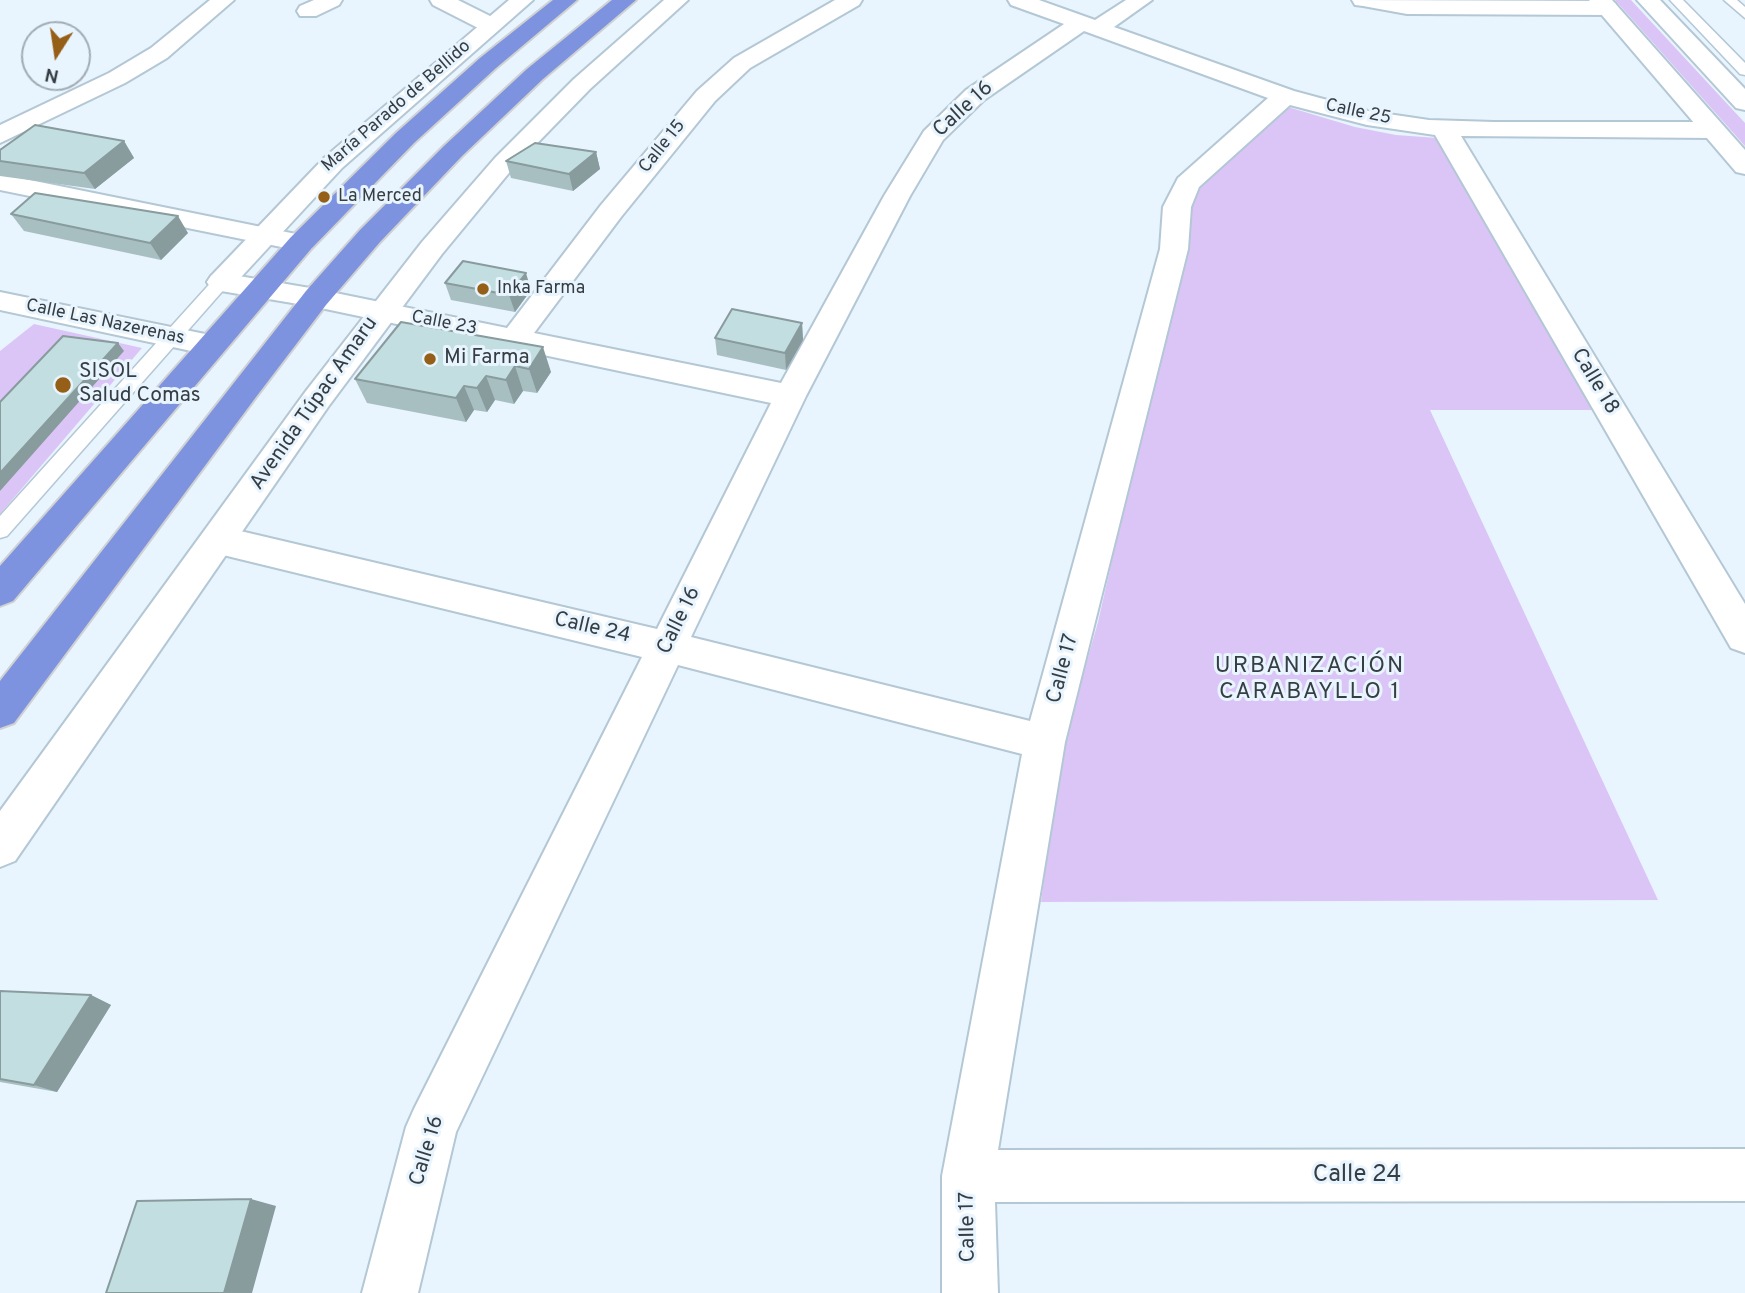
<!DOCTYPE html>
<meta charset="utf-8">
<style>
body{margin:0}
#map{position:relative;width:1745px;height:1293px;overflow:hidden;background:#e9f5fe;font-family:Overpass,sans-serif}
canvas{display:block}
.north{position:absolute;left:21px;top:21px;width:70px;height:70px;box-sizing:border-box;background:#e9f5fe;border:2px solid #a1acb4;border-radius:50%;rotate:192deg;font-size:19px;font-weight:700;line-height:28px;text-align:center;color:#363e44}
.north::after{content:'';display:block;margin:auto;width:24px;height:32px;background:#955f17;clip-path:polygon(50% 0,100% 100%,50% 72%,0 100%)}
</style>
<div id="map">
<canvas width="1745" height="1293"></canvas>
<div class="north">N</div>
</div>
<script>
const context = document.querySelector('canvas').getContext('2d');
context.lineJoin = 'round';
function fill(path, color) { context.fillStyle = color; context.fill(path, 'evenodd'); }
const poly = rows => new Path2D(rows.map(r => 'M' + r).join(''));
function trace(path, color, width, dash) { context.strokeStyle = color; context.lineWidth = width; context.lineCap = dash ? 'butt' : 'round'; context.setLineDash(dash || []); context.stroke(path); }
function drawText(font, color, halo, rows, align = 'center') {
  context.font = font + ' Overpass,sans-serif'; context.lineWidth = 6; context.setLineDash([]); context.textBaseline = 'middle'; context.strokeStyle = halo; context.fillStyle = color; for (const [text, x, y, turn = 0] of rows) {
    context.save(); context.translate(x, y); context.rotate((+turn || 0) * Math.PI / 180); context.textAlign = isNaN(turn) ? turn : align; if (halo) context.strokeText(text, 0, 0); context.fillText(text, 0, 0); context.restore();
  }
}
const green = poly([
 [1615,0,1631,0,1745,123,1745,146],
 [1288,107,1355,127,1396,135,1438,138,1599,410,1430,410,1658,900,1041,902,1061,752,1098,622,1182,252,1187,209,1198,187],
 [34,324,142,348,0,514,0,351]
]);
const lane = poly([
 [1670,0,1683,0,1745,63,1745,75,1740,74,1670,0],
 [1724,0,1737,0,1745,7,1745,18,1724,0],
 [221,277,227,278,230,282,227,286,7,536,0,538,0,516,215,278,221,277]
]);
const street = poly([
 [210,0,234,0,167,58,125,83,0,143,0,125,109,73,151,48,210,0],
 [314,0,342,0,339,5,316,16,300,16,297,11,300,6,314,0],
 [430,0,458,0,498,20,501,25,498,30,482,30,433,5,430,0],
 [835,0,862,0,859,5,750,68,715,101,621,217,534,333,781,383,884,196,924,131,966,90,1064,24,1011,5,1008,0,1039,0,1095,20,1126,0,1152,0,1114,27,1294,91,1368,111,1429,120,1494,122,1713,122,1722,125,1726,130,1722,135,1713,138,1461,136,1745,604,1745,653,1731,648,1435,135,1367,125,1290,105,1199,187,1191,207,1188,249,1065,742,998,1150,1745,1149,1745,1201,995,1202,998,1293,942,1293,942,1176,1022,754,678,665,456,1132,418,1293,362,1293,406,1127,414,1109,642,657,219,554,206,550,201,540,206,530,219,526,657,629,771,403,316,307,221,291,211,288,207,282,211,276,221,273,316,289,507,328,601,205,697,91,734,58,835,0],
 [1084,31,1268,98,1178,178,1163,207,1160,249,1030,721,691,637,806,396,910,196,943,140,984,100,1084,31],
 [1352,0,1607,1,1615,3,1618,8,1615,13,1607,15,1407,14,1363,6,1355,5,1352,0],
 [0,174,301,235,311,237,315,243,311,249,301,251,0,190,0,174],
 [0,292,210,335,221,338,225,345,221,352,210,355,0,310,0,292]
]);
const secondary = poly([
 [509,0,533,0,342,168,231,288,221,291,211,288,207,282,211,276,324,158,509,0],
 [664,0,688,0,590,89,513,168,442,254,328,407,15,861,0,867,0,811,306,391,422,242,495,158,574,79,664,0],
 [1589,0,1612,0,1745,150,1745,174,1736,172,1589,0],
 [1637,0,1660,0,1745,89,1745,110,1736,108,1637,0]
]);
const highway = poly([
 [553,0,577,0,496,68,414,143,311,249,13,601,0,606,0,566,291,237,396,133,480,58,553,0],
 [612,0,636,0,543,79,462,156,380,242,326,305,256,397,14,723,0,728,0,681,306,291,360,230,444,146,527,69,612,0]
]);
const wall = poly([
 [124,141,134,158,95,189,0,176,0,150],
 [596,152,600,169,573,191,511,178,506,161],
 [11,214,188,233,161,260,24,231],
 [445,283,531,290,515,312,451,300],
 [401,322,551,372,537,393,523,391,514,404,495,400,487,412,474,410,466,422,367,403,355,379],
 [802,323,803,340,786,370,717,355,715,338],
 [0,991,91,995,111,1005,57,1092,0,1082]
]);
const shadedWall = poly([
 [124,141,134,158,95,189,84,173],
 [596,152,600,169,573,191,569,174],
 [178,216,188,233,161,260,150,243],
 [526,273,531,290,515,312,509,295],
 [802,323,803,340,786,370,785,353],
 [118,343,124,351,0,491,0,473],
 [543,347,551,372,537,393,529,369],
 [515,366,523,391,514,404,506,380],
 [486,376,495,400,487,412,477,388],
 [464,386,474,410,466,422,456,398],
 [91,995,111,1005,57,1092,34,1085],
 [251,1199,276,1206,252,1293,224,1293]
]);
const building = poly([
 [35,125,124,141,84,173,0,161,0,150,35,125],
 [535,143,596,152,569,174,506,161,535,143],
 [35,193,178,216,150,243,11,214,35,193],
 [463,261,526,273,509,295,445,283,463,261],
 [732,309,802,323,785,353,715,338,732,309],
 [401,322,543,347,529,369,515,366,506,380,486,376,477,388,464,386,456,398,355,379,401,322],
 [63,336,118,343,0,473,0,402,63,336],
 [0,991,91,995,34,1085,0,1079,0,991],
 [251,1199,224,1293,106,1293,137,1201,251,1199]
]);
const markers = [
 [324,197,7,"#955f17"],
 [483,289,7,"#955f17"],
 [430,359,7,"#955f17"],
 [63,385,9,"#955f17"]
];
const farStreetnames = [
 ["María Parado de Bellido",397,107,-41],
 ["Calle 25",1358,113,12],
 ["Calle 15",663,147,-51],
 ["Calle Las Nazerenas",105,323,12],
 ["Calle 23",444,324,11]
];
const farPoinames = [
 ["La Merced",338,197],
 ["Inka Farma",497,289]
];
const streetNames = [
 ["Calle 16",964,110,-42],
 ["Calle 18",1594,382,59],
 ["Avenida Túpac Amaru",315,404,-55],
 ["Calle 16",680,621,-64],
 ["Calle 24",592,629,13],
 ["Calle 17",1064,669,-75],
 ["Calle 16",428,1151,-73],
 ["Calle 17",969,1227,-91]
];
const poiNames = [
 ["Mi Farma",444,359],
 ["SISOL",79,373],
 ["Salud Comas",79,397]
];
const neighbourhoodNames = [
 ["URBANIZACIÓN",1310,667],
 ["CARABAYLLO 1",1310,693]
];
const nearStreetnames = [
 ["Calle 24",1357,1176]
];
fill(green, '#dbc5f7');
trace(lane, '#b3c7d5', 3);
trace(street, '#b3c7d5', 4);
trace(secondary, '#b3c7d5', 4);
trace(highway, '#cfd1d2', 4);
fill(lane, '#fff');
fill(street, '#fff');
fill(secondary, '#fff');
fill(highway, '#7e93df');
fill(wall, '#a8bfc1');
fill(shadedWall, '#889b9d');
fill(building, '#c3dee0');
trace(building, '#889b9d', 2);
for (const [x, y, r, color] of markers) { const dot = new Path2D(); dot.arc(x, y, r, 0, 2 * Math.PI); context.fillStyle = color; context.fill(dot); trace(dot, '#e9f5fe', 2.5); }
drawText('18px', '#363e44', '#e9f5fe', farStreetnames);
drawText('18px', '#363e44', '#e9f5fe', farPoinames, 'left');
drawText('21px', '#363e44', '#e9f5fe', streetNames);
drawText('21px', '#363e44', '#e9f5fe', poiNames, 'left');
context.letterSpacing = '2px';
drawText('23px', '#363e44', '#e9f5fe', neighbourhoodNames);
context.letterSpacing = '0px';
drawText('24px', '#363e44', '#e9f5fe', nearStreetnames);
</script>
